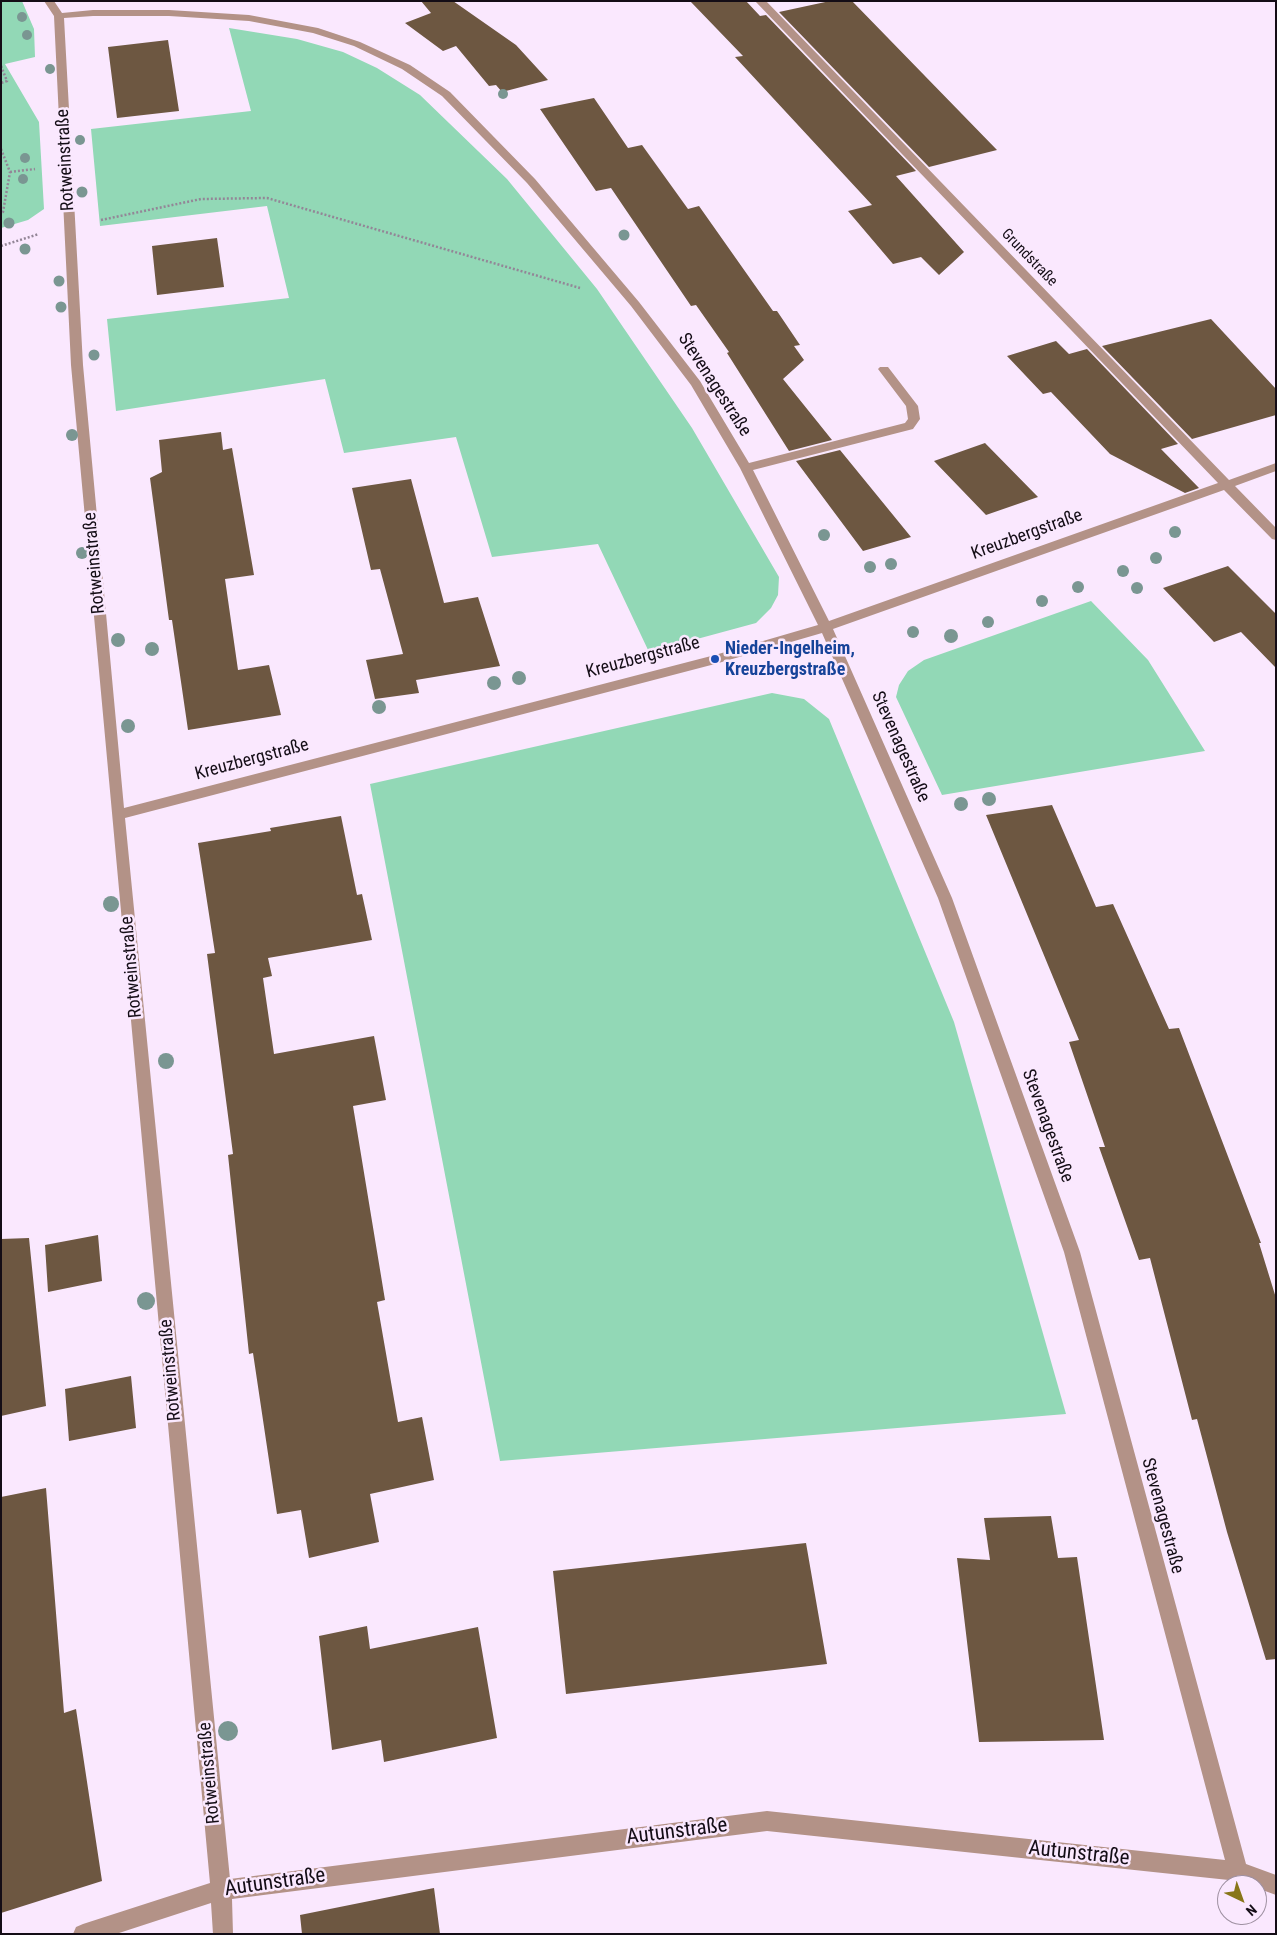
<!DOCTYPE html>
<meta charset="utf-8">
<style>
body{margin:0}
#map{position:relative;width:1277px;height:1935px;overflow:hidden;background:#fae8fe;font-family:"Roboto Condensed",sans-serif}
canvas{display:block}
.frame{position:absolute;inset:0;border:2px solid #140d16;pointer-events:none}
.north{position:absolute;left:1217px;top:1875px;width:50px;height:50px;box-sizing:border-box;background:#fae8fe;border:1px solid #9e90a1;border-radius:50%;rotate:138deg;font-size:14px;font-weight:700;line-height:20px;text-align:center;color:#140d16}
.north::after{content:'';display:block;margin:auto;width:18px;height:22px;background:#887619;clip-path:polygon(50% 0,100% 100%,50% 72%,0 100%)}
</style>
<div id="map">
<canvas width="1277" height="1935"></canvas>
<div class="frame"></div>
<div class="north">N</div>
</div>
<script>
const context = document.querySelector('canvas').getContext('2d');
context.lineJoin = 'round';
function fill(path, color) { context.fillStyle = color; context.fill(path, 'evenodd'); }
const poly = rows => new Path2D(rows.map(r => 'M' + r).join(''));
function trace(path, color, width, dash) { context.strokeStyle = color; context.lineWidth = width; context.lineCap = dash ? 'butt' : 'round'; context.setLineDash(dash || []); context.stroke(path); }
function drawText(font, color, halo, rows, align = 'center') {
  context.font = font + ' "Roboto Condensed",sans-serif'; context.lineWidth = 5; context.setLineDash([]); context.textBaseline = 'middle'; context.strokeStyle = halo; context.fillStyle = color; for (const [text, x, y, turn = 0] of rows) {
    context.save(); context.translate(x, y); context.rotate((+turn || 0) * Math.PI / 180); context.textAlign = isNaN(turn) ? turn : align; if (halo) context.strokeText(text, 0, 0); context.fillText(text, 0, 0); context.restore();
  }
}
const green = poly([
 [1,1,22,1,34,29,35,57,5,64,39,122,44,209,28,220,1,228],
 [229,28,297,39,343,52,377,68,420,95,507,179,597,289,692,428,779,577,778,595,771,608,756,623,649,652,598,544,492,557,456,437,344,453,325,379,116,411,107,319,289,298,267,206,100,226,91,129,251,111],
 [1091,601,1148,660,1205,751,942,795,896,697,899,685,908,671,924,660],
 [772,693,804,699,829,719,954,1022,1066,1414,500,1461,370,784]
]);
const building = poly([
 [421,1,453,1,516,45,548,80,502,92,496,85,489,86,456,46,443,51,405,23,431,13],
 [690,1,746,1,760,16,766,15,916,171,896,176,964,252,939,275,921,257,893,264,848,211,872,205,735,57,743,56],
 [830,1,852,1,997,150,929,167,779,12],
 [168,40,179,111,117,118,108,47],
 [594,98,628,148,642,145,688,209,699,206,773,311,777,311,800,345,794,346,804,360,783,379,832,440,789,451,727,353,729,352,696,305,691,306,611,188,596,191,540,109],
 [217,238,224,287,157,295,152,246],
 [1211,319,1276,389,1276,415,1192,439,1102,346],
 [1056,341,1069,354,1087,349,1178,444,1161,449,1199,488,1185,493,1110,454,1051,392,1043,394,1007,356],
 [221,432,223,450,232,448,254,575,225,579,238,670,269,665,281,715,188,730,172,620,169,620,150,478,162,472,159,440],
 [985,443,1038,497,986,515,934,461],
 [840,450,911,537,863,551,796,461],
 [411,479,444,603,478,597,500,666,416,680,419,693,375,699,366,660,403,654,380,569,371,570,352,488],
 [1228,566,1276,614,1276,668,1241,632,1214,642,1163,588],
 [1052,805,1096,907,1113,904,1169,1029,1179,1028,1261,1243,1259,1243,1276,1298,1276,1659,1266,1660,1227,1532,1197,1419,1192,1420,1150,1258,1139,1260,1099,1147,1105,1147,1069,1042,1079,1040,986,815],
 [341,816,357,895,362,894,372,940,268,958,272,976,263,978,274,1054,374,1036,386,1100,353,1106,385,1300,377,1302,398,1422,422,1417,434,1480,370,1494,379,1542,309,1558,301,1510,277,1514,253,1353,249,1354,228,1155,233,1154,207,954,215,953,198,843,271,831,270,828],
 [98,1235,102,1281,48,1292,45,1245],
 [29,1238,46,1406,1,1416,1,1239],
 [131,1376,136,1428,69,1441,65,1389],
 [46,1488,64,1713,76,1709,102,1881,1,1913,1,1497],
 [1051,1516,1058,1558,1077,1557,1104,1740,979,1742,957,1558,990,1560,984,1518],
 [806,1543,827,1664,566,1694,553,1571],
 [367,1626,370,1649,478,1627,497,1738,384,1762,381,1740,332,1750,319,1636],
 [434,1888,440,1934,302,1934,300,1915]
]);
const path = poly([
 [1,66,7,81,1,83],
 [1,149,10,172,3,212,1,213],
 [10,172,35,169],
 [101,220,201,199,267,198,580,288],
 [1,246,39,234]
]);
const minor = poly([
 [44,1,54,1,62,13,93,10,169,10,249,15,318,28,360,42,410,65,450,92,535,179,639,302,700,381,749,463,905,423,908,419,906,406,878,369,880,367,888,367,918,406,920,419,913,429,753,470,829,621,1218,483,755,1,766,1,1229,480,1276,463,1276,471,1235,486,1276,528,1276,540,1272,539,1224,490,833,629,952,898,1080,1252,1246,1864,1276,1875,1276,1895,1257,1888,1257,1885,1249,1885,1238,1881,767,1831,232,1899,233,1934,213,1934,211,1903,116,1934,73,1934,76,1927,83,1924,210,1883,71,365,54,16,44,1],
 [93,16,169,16,249,21,313,33,354,46,402,69,442,96,527,183,631,306,691,385,740,468,818,625,715,655,124,808,83,365,64,18,93,16],
 [822,633,938,898,1064,1252,1225,1860,767,1811,230,1879,125,818,715,664,822,633]
]);
const trees = [
 [22,17,5],
 [27,35,5],
 [50,69,5],
 [503,94,5],
 [80,140,5],
 [25,158,5],
 [23,179,5],
 [82,192,5.5],
 [9,223,5.5],
 [624,235,5.5],
 [25,249,5.5],
 [59,281,5.5],
 [61,307,5.5],
 [94,355,5.5],
 [72,435,6],
 [1175,532,6],
 [824,535,6],
 [82,553,6],
 [1156,558,6],
 [891,564,6],
 [870,567,6],
 [1123,571,6],
 [1078,587,6],
 [1137,588,6],
 [1042,601,6],
 [988,622,6],
 [913,632,6],
 [951,636,7],
 [118,640,7],
 [152,649,7],
 [519,678,7],
 [494,683,7],
 [379,707,7],
 [128,726,7],
 [989,799,7],
 [961,804,7],
 [111,904,8],
 [166,1061,8],
 [146,1301,9],
 [228,1731,10]
];
const markers = [
 [715,659,5,"#1a4fb4"]
];
const farStreetnames = [
 ["Grundstraße",1029,258,46]
];
const streetNames = [
 ["Rotweinstraße",66,160,-93],
 ["Stevenagestraße",714,385,57],
 ["Kreuzbergstraße",1027,535,-20],
 ["Rotweinstraße",95,563,-95],
 ["Kreuzbergstraße",643,658,-15],
 ["Stevenagestraße",900,747,66],
 ["Kreuzbergstraße",252,760,-15],
 ["Rotweinstraße",132,967,-95],
 ["Stevenagestraße",1047,1126,70],
 ["Rotweinstraße",171,1370,-95],
 ["Stevenagestraße",1162,1516,75],
 ["Rotweinstraße",210,1773,-95]
];
const transitNames = [
 ["Nieder-Ingelheim,",725,649],
 ["Kreuzbergstraße",725,670]
];
const nearStreetnames = [
 ["Autunstraße",677,1832,-7],
 ["Autunstraße",1079,1854,6],
 ["Autunstraße",275,1883,-8]
];
fill(green, '#92d8b6');
fill(building, '#6d5741');
trace(path, '#938697', 2.5, [2, 2]);
fill(minor, '#b39287');
context.fillStyle = '#7a9692';
for (const [x, y, r] of trees) { context.beginPath(); context.arc(x, y, r, 0, 2 * Math.PI); context.fill(); }
for (const [x, y, r, color] of markers) { const dot = new Path2D(); dot.arc(x, y, r, 0, 2 * Math.PI); context.fillStyle = color; context.fill(dot); trace(dot, '#fae8fe', 2); }
drawText('15px', '#140d16', '#fae8fe', farStreetnames);
drawText('18px', '#140d16', '#fae8fe', streetNames);
drawText('bold 18px', '#164399', '#fae8fe', transitNames, 'left');
drawText('21px', '#140d16', '#fae8fe', nearStreetnames);
</script>
